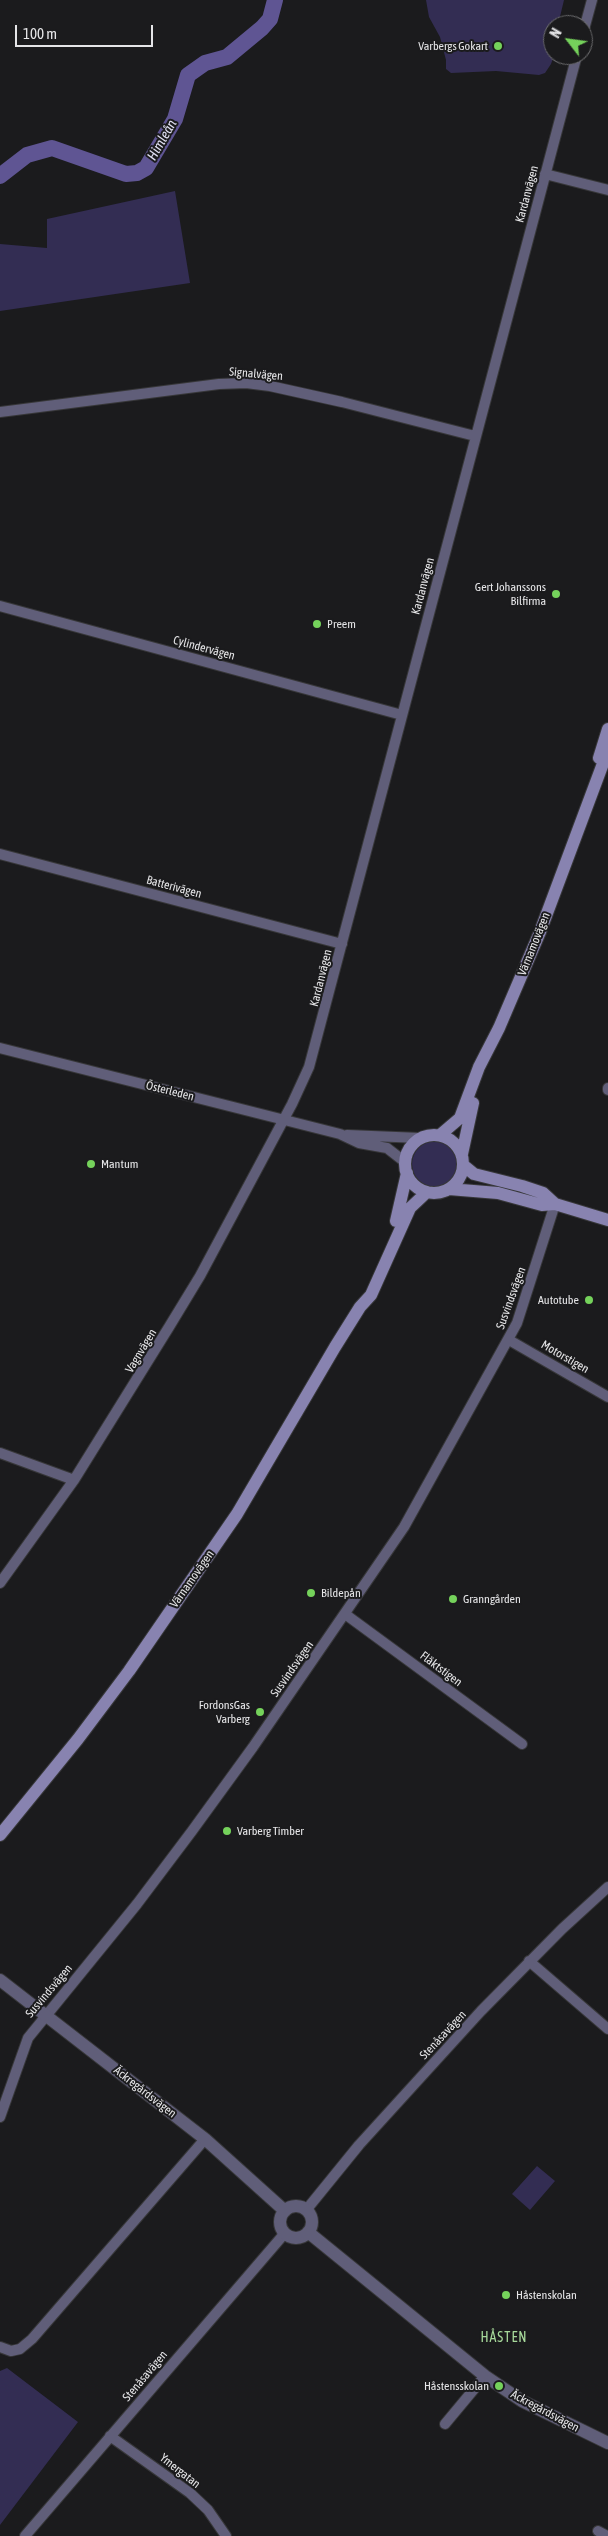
<!DOCTYPE html>
<meta charset="utf-8">
<style>
body{margin:0}
#map{position:relative;width:608px;height:2536px;overflow:hidden;background:#1b1b1d;font-family:"Asap Condensed",sans-serif}
canvas{display:block}
.north{position:absolute;left:543px;top:15px;width:50px;height:50px;box-sizing:border-box;background:#1b1b1d;border:1px solid #6c6c6e;border-radius:50%;rotate:300deg;font-size:14px;font-weight:700;line-height:20px;text-align:center;color:#e5e5e7}
.north::after{content:'';display:block;margin:auto;width:18px;height:22px;background:#75d25b;clip-path:polygon(50% 0,100% 100%,50% 72%,0 100%)}
.scale{position:absolute;left:15px;top:25px;width:138px;height:22px;box-sizing:border-box;border:2px solid #e5e5e7;border-top:0;padding-left:6px;font-size:15px;line-height:18px;white-space:nowrap;color:#e5e5e7;-webkit-text-stroke:4px #1b1b1d;paint-order:stroke}
</style>
<div id="map">
<canvas width="608" height="2536"></canvas>
<div class="north">N</div>
<div class="scale">100 m</div>
</div>
<script>
const context = document.querySelector('canvas').getContext('2d');
context.lineJoin = 'round';
function fill(path, color) { context.fillStyle = color; context.fill(path, 'evenodd'); }
const poly = rows => new Path2D(rows.map(r => 'M' + r).join(''));
function trace(path, color, width, dash) { context.strokeStyle = color; context.lineWidth = width; context.lineCap = dash ? 'butt' : 'round'; context.setLineDash(dash || []); context.stroke(path); }
function drawText(font, color, halo, rows, align = 'center') {
  context.font = font + ' "Asap Condensed",sans-serif'; context.lineWidth = 4; context.setLineDash([]); context.textBaseline = 'middle'; context.strokeStyle = halo; context.fillStyle = color; for (const [text, x, y, turn = 0] of rows) {
    context.save(); context.translate(x, y); context.rotate((+turn || 0) * Math.PI / 180); context.textAlign = isNaN(turn) ? turn : align; if (halo) context.strokeText(text, 0, 0); context.fillText(text, 0, 0); context.restore();
  }
}
const green = poly([
 [426,0,564,0,558,25,553,25,554,55,551,64,545,73,539,75,496,71,451,73,446,69,446,60,440,37,429,17],
 [175,191,190,283,0,311,0,244,47,248,47,219],
 '412 1164a23 23 0 1 1 46 0a23 23 0 1 1-46 0Z',
 [537,2166,555,2181,530,2210,512,2194],
 [7,2368,78,2422,0,2525,0,2371]
]);
const river = poly([
 [0,176,27,155,52,148,126,174,137,173,146,168,175,119,188,75,205,63,227,57,262,28,270,19,275,0]
]);
const minor = poly([
 [583,33,592,0],
 [545,174,608,190],
 [0,412,219,384,246,383,270,386,342,402,475,436],
 [0,606,402,715],
 [0,854,342,944],
 [0,1048,340,1134,359,1143,387,1148,405,1162],
 [608,1088,608,1090],
 [347,1135,420,1138],
 [509,1340,608,1397],
 [0,1453,74,1480],
 [0,1583,74,1480,169,1327,200,1276,292,1104,309,1067,577,55],
 [345,1614,522,1744],
 [529,1961,608,2029],
 [0,2117,28,2038,137,1904,192,1831,253,1747,404,1527,517,1323,555,1204],
 [307,2209,359,2145,481,2011,562,1929,608,1887],
 [0,2347,11,2351,20,2349,32,2339,205,2139],
 [445,2424,485,2376],
 [110,2436,190,2493,208,2510,226,2536],
 [598,2531,607,2536],
 [25,2536,285,2233]
]);
const tertiary = poly([
 [0,1980,205,2139,285,2211],
 '280 2222a16 16 0 1 1 32 0a16 16 0 1 1-32 0Z',
 [308,2232,485,2376,522,2401,608,2443]
]);
const secondary = poly([
 [599,758,608,729],
 [440,1135,460,1118,479,1067,499,1028,540,932,608,750],
 '405 1164a29 29 0 1 1 58 0a29 29 0 1 1-58 0Z',
 [462,1154,473,1103],
 [463,1165,474,1174,522,1186,543,1193,555,1204,608,1220],
 [449,1189,498,1193,542,1205,555,1204],
 [396,1221,407,1173],
 [0,1835,78,1739,129,1671,237,1514,335,1347,360,1307,371,1295,410,1208,427,1192]
]);
const markers = [
 [498,46,5,"#75d25b"],
 [556,594,5,"#75d25b"],
 [317,624,5,"#75d25b"],
 [91,1164,5,"#75d25b"],
 [589,1300,5,"#75d25b"],
 [311,1593,5,"#75d25b"],
 [453,1599,5,"#75d25b"],
 [260,1712,5,"#75d25b"],
 [227,1831,5,"#75d25b"],
 [506,2295,5,"#75d25b"],
 [499,2386,5,"#75d25b"]
];
const poiNames = [
 ["Varbergs Gokart",488,46,"right"],
 ["Gert Johanssons",546,587,"right"],
 ["Bilfirma",546,601,"right"],
 ["Preem",327,624],
 ["Mantum",101,1164],
 ["Autotube",579,1300,"right"],
 ["Bildepån",321,1593],
 ["Granngården",463,1599],
 ["FordonsGas",250,1705,"right"],
 ["Varberg",250,1719,"right"],
 ["Varberg Timber",237,1831],
 ["Håstenskolan",516,2295],
 ["Håstensskolan",489,2386,"right"]
];
const streetNames = [
 ["Kardanvägen",527,194,-75],
 ["Signalvägen",256,374,5],
 ["Kardanvägen",423,586,-75],
 ["Cylindervägen",204,648,15],
 ["Batterivägen",174,887,15],
 ["Värnamovägen",534,944,-68],
 ["Kardanvägen",321,978,-76],
 ["Österleden",170,1091,14],
 ["Susvindsvägen",511,1298,-70],
 ["Vagnvägen",141,1351,-59],
 ["Motorstigen",565,1357,30],
 ["Värnamovägen",192,1579,-55],
 ["Susvindsvägen",292,1669,-55],
 ["Fläktstigen",441,1669,37],
 ["Susvindsvägen",49,1991,-50],
 ["Stenåsavägen",443,2035,-47],
 ["Äckregårdsvägen",145,2092,38],
 ["Stenåsavägen",145,2376,-50],
 ["Äckregårdsvägen",545,2411,28],
 ["Ymergatan",180,2471,38]
];
const waterNames = [
 ["Himleån",162,140,-60]
];
const neighbourhoodNames = [
 ["HÅSTEN",504,2338]
];
fill(green, '#332d53');
trace(river, '#5f5593', 16);
trace(minor, '#373739', 12);
trace(tertiary, '#373739', 14);
trace(secondary, '#373739', 14);
trace(minor, '#605e79', 10);
trace(tertiary, '#605e79', 12);
trace(secondary, '#8883b0', 12);
for (const [x, y, r, color] of markers) { const dot = new Path2D(); dot.arc(x, y, r, 0, 2 * Math.PI); context.fillStyle = color; context.fill(dot); trace(dot, '#1b1b1d', 2); }
drawText('12px', '#e5e5e7', '#1b1b1d', poiNames, 'left');
drawText('12px', '#e5e5e7', '#1b1b1d', streetNames);
drawText('italic 14px', '#e1e0f2', '#1b1b1d', waterNames);
context.letterSpacing = '1px';
drawText('14px', '#a7d99b', '#1b1b1d', neighbourhoodNames);
context.letterSpacing = '0px';
</script>
